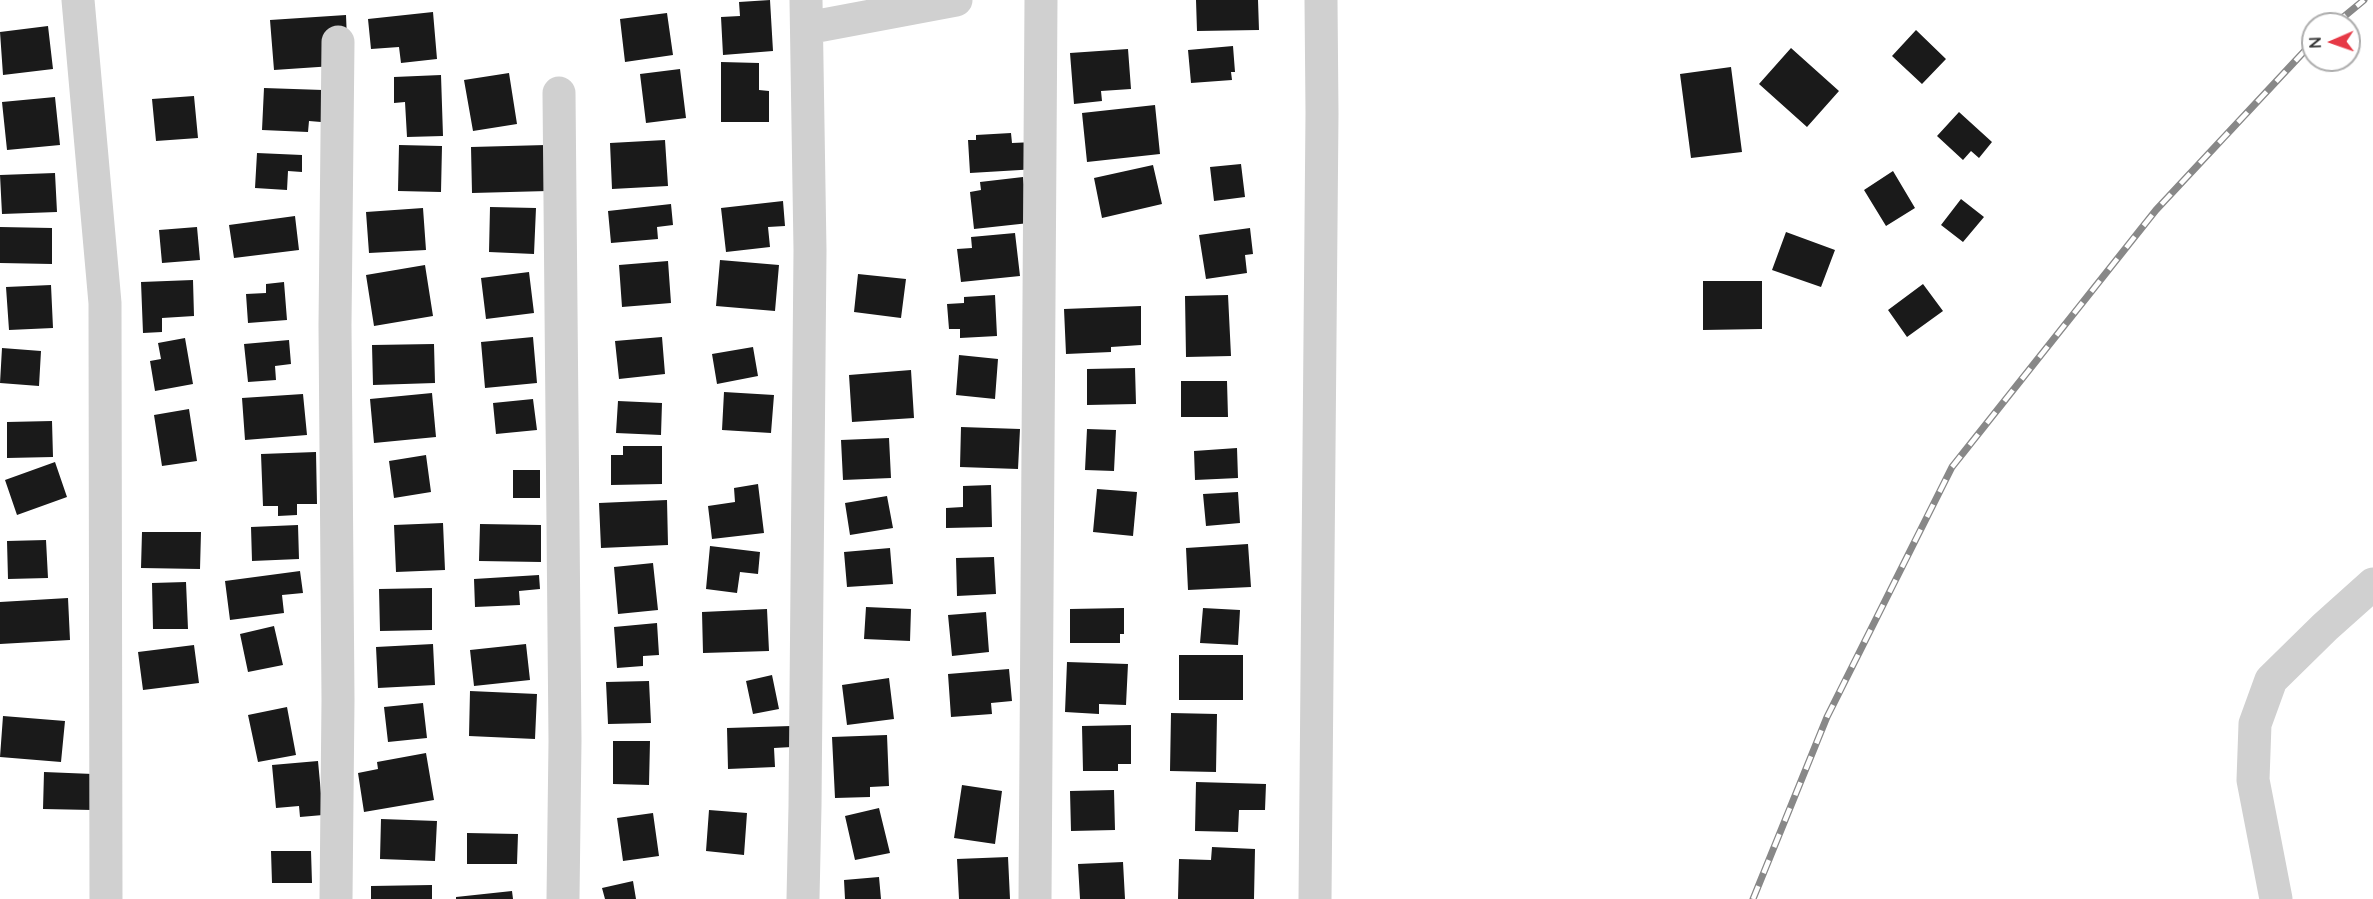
<!DOCTYPE html>
<style>
body{margin:0}
#map{position:relative;width:2373px;height:899px;overflow:hidden;background:#fff;font-family:Quicksand,sans-serif}
canvas{display:block}
.north{position:absolute;left:2301px;top:12px;width:60px;height:60px;box-sizing:border-box;background:#fff;border:2px solid #adadad;border-radius:50%;rotate:268deg;font-size:16px;font-weight:700;line-height:24px;text-align:center;color:#333}
.north::after{content:'';display:block;margin:auto;width:21px;height:27px;background:#e63946;clip-path:polygon(50% 0,100% 100%,50% 72%,0 100%)}
</style>
<div id="map">
<canvas width="2373" height="899"></canvas>
<div class="north">N</div>
</div>
<script>
const context = document.querySelector('canvas').getContext('2d');
context.lineJoin = 'round';
function fill(path, color) { context.fillStyle = color; context.fill(path, 'evenodd'); }
const poly = rows => new Path2D(rows.map(r => 'M' + r).join(''));
function trace(path, color, width, dash) { context.strokeStyle = color; context.lineWidth = width; context.lineCap = dash ? 'butt' : 'round'; context.setLineDash(dash || []); context.stroke(path); }
const building = poly([
 [770,0,773,51,723,55,721,17,740,16,739,2],
 [1196,0,1258,0,1259,30,1197,31],
 [433,12,437,59,401,63,399,47,371,49,368,19],
 [667,13,673,55,625,62,620,19],
 [346,15,348,65,274,70,270,20],
 [48,26,53,69,3,75,0,32],
 [1916,30,1946,59,1922,84,1892,56],
 [1233,46,1235,72,1231,72,1232,80,1191,83,1188,50],
 [1791,48,1839,91,1807,127,1759,84],
 [1128,49,1131,89,1101,91,1102,101,1074,104,1070,53],
 [721,62,759,63,759,90,769,91,769,122,721,122],
 [1731,67,1742,152,1691,158,1680,74],
 [680,69,686,118,646,123,640,74],
 [509,73,517,124,473,131,464,80],
 [441,75,443,136,407,137,405,102,394,103,394,77],
 [264,88,323,90,321,122,309,121,308,132,262,130],
 [194,96,198,138,156,141,152,99],
 [55,97,60,145,7,150,2,102],
 [1155,105,1160,154,1087,162,1082,113],
 [1959,112,1992,142,1979,158,1971,151,1963,160,1937,136],
 [1011,133,1012,143,1035,142,1037,169,970,173,968,140,976,140,976,135],
 [665,140,668,186,612,189,610,143],
 [399,145,442,146,441,192,398,191],
 [546,145,548,191,472,193,471,147],
 [257,153,302,155,302,172,288,171,287,190,255,188],
 [1241,164,1245,197,1214,201,1210,167],
 [1153,165,1162,204,1102,218,1094,178],
 [1893,171,1915,208,1886,226,1864,190],
 [55,173,57,212,2,214,0,175],
 [1023,177,1029,223,974,229,970,192,981,190,980,182],
 [1961,199,1984,217,1963,242,1941,225],
 [783,201,785,226,768,227,770,247,726,252,721,208],
 [671,204,673,225,657,227,658,239,611,243,608,211],
 [490,207,536,208,534,254,489,252],
 [423,208,426,250,369,253,366,212],
 [295,216,299,250,234,258,229,225],
 [0,227,52,228,52,264,0,263],
 [197,227,200,260,162,263,159,230],
 [1250,228,1253,254,1245,255,1247,273,1206,279,1199,235],
 [1786,232,1835,250,1821,287,1772,270],
 [1015,233,1020,276,961,282,957,249,972,248,971,237],
 [720,260,779,265,775,311,716,306],
 [668,261,671,303,622,307,619,265],
 [425,265,433,316,374,326,366,275],
 [529,272,534,313,486,319,481,278],
 [858,274,906,279,901,318,854,312],
 [193,280,194,316,162,318,162,332,143,333,141,282],
 [1703,281,1762,281,1762,329,1703,330],
 [284,282,287,320,248,323,246,294,266,293,266,284],
 [1923,284,1943,311,1907,337,1888,310],
 [51,285,53,328,9,330,6,287],
 [995,295,997,336,960,338,960,329,949,329,947,304,964,303,964,297],
 [1228,295,1231,356,1186,357,1185,296],
 [1141,306,1141,345,1111,347,1111,352,1066,354,1064,309],
 [533,337,537,383,485,388,481,342],
 [662,337,665,374,619,379,615,341],
 [185,338,193,384,155,391,150,361,161,359,158,343],
 [289,340,291,364,275,366,276,380,248,382,244,344],
 [434,344,435,383,373,385,372,345],
 [753,347,758,376,717,384,712,354],
 [2,348,41,351,39,386,0,383],
 [959,355,998,359,995,399,956,395],
 [1135,368,1136,404,1087,405,1087,369],
 [911,370,914,418,852,422,849,375],
 [1181,381,1227,381,1228,417,1181,417],
 [724,392,774,395,771,433,722,430],
 [432,393,436,437,374,443,370,399],
 [303,394,307,435,245,440,242,398],
 [533,399,537,430,496,434,493,403],
 [618,401,662,403,661,435,616,433],
 [189,409,197,461,162,466,154,415],
 [52,421,53,457,7,458,7,422],
 [961,427,1020,429,1018,469,960,467],
 [1087,429,1116,430,1114,471,1085,470],
 [889,438,891,478,843,480,841,440],
 [623,446,662,446,662,484,611,485,611,455,623,455],
 [1237,448,1238,478,1195,480,1194,451],
 [316,452,317,504,297,504,297,515,278,516,278,506,263,506,261,454],
 [426,455,431,492,394,498,389,461],
 [55,462,67,497,17,515,5,480],
 [513,470,540,470,540,498,513,498],
 [758,484,764,533,712,539,708,506,735,502,734,488],
 [991,485,992,527,946,528,946,508,963,507,963,486],
 [1097,489,1137,492,1133,536,1093,532],
 [1238,492,1240,523,1206,526,1203,494],
 [887,496,893,528,850,535,845,503],
 [667,500,668,545,601,548,599,503],
 [443,523,445,570,396,572,394,525],
 [480,524,541,525,541,562,479,561],
 [298,525,299,559,252,561,251,527],
 [142,532,201,532,200,569,141,568],
 [46,540,48,578,8,579,7,541],
 [1248,544,1251,587,1188,590,1186,548],
 [710,546,760,552,758,574,740,572,737,593,706,589],
 [890,548,893,584,847,587,844,552],
 [994,557,996,594,957,596,956,558],
 [653,563,658,610,618,614,614,567],
 [300,571,303,593,282,595,284,613,230,620,225,581],
 [539,575,540,589,519,591,520,605,475,607,474,579],
 [186,582,188,629,153,629,152,583],
 [432,588,432,630,380,631,379,589],
 [68,598,70,640,0,644,0,602],
 [866,607,911,609,910,641,864,639],
 [1124,608,1124,634,1120,634,1120,643,1070,643,1070,609],
 [1203,608,1240,610,1238,645,1200,643],
 [767,609,769,651,703,653,702,612],
 [986,612,989,652,952,656,948,615],
 [657,623,659,655,643,656,643,666,617,668,614,627],
 [274,626,283,665,248,672,240,634],
 [433,644,435,685,378,688,376,647],
 [526,644,530,680,474,686,470,650],
 [194,645,199,683,143,690,138,652],
 [1179,655,1243,655,1243,700,1179,700],
 [1067,662,1128,664,1126,705,1099,704,1099,714,1065,712],
 [1009,669,1012,701,991,703,992,714,951,717,948,674],
 [772,675,779,709,753,714,746,681],
 [889,678,894,719,847,725,842,685],
 [649,681,651,723,608,724,606,682],
 [470,691,537,694,535,739,469,736],
 [423,703,427,738,388,742,384,707],
 [287,707,296,755,258,762,248,715],
 [1171,713,1217,714,1216,772,1170,771],
 [3,716,65,721,61,762,0,757],
 [1131,725,1131,764,1118,764,1118,771,1083,771,1082,726],
 [791,726,792,747,774,748,775,767,728,769,727,728],
 [887,735,889,786,870,787,870,797,835,798,832,737],
 [613,741,650,741,649,785,613,784],
 [426,753,434,800,364,812,358,773,378,769,377,762],
 [318,761,323,815,300,817,299,806,276,808,272,765],
 [44,772,93,774,92,810,43,809],
 [1196,782,1266,784,1265,810,1239,810,1238,832,1195,831],
 [962,785,1002,791,995,844,954,838],
 [1114,790,1115,830,1071,831,1070,791],
 [879,808,890,853,855,860,845,816],
 [709,810,747,813,744,855,706,851],
 [653,813,659,856,623,861,617,818],
 [381,819,437,821,435,861,380,859],
 [467,833,518,834,517,864,467,864],
 [1212,847,1255,849,1254,899,1178,899,1179,859,1211,860],
 [271,851,311,851,312,883,272,883],
 [1008,857,1010,899,959,899,957,859],
 [1123,862,1125,899,1080,899,1078,864],
 [879,877,881,899,845,899,844,880],
 [633,881,636,899,605,899,602,888],
 [432,885,432,899,371,899,371,886],
 [512,891,513,899,456,899,456,897]
]);
const minor = poly([
 [78,0,105,303,106,899],
 [807,28,956,0],
 [559,93,565,741,563,899],
 [336,899,338,700,335,325,338,42],
 [803,899,805,806,810,250,806,0],
 [1035,899,1041,0],
 [1315,899,1322,113,1321,0],
 [2276,899,2253,780,2255,724,2271,680,2325,627,2373,584]
]);
const rail = poly([
 [2335,24,2364,0],
 [1753,899,1827,717,1952,467,2156,210,2313,42]
]);
fill(building, '#1a1a1a');
trace(minor, '#d0d0d0', 33);
trace(rail, '#888', 7);
trace(rail, '#fff', 4.5, [14]);
</script>
